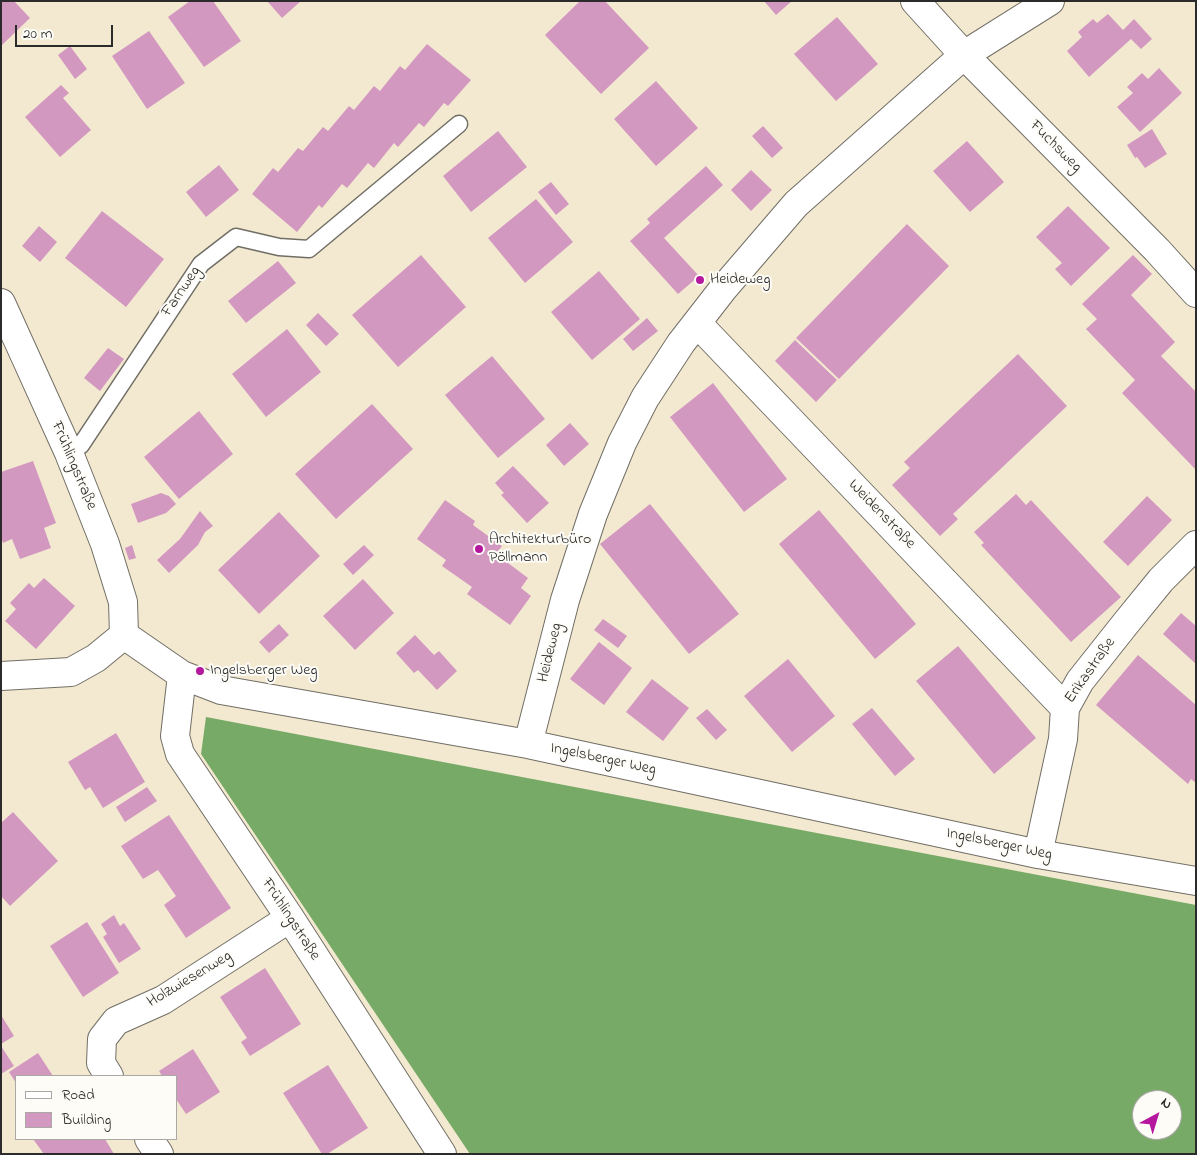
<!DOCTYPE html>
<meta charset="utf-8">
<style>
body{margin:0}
#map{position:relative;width:1197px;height:1155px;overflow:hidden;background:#f3e9d1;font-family:"Indie Flower",sans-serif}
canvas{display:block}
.frame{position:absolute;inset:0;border:2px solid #2b2b2b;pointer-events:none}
.legend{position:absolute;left:15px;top:1075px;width:162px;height:65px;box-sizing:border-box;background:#fdfcf7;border:1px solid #a9a8a5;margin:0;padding:6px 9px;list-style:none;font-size:15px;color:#2b2b2b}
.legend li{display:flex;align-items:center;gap:10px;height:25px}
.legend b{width:25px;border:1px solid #a9a8a5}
.north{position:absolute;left:1132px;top:1090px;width:50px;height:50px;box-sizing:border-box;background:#fdfcf7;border:1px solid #a9a8a5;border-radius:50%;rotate:39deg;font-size:14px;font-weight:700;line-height:20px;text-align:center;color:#2b2b2b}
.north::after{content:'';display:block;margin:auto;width:18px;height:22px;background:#b5179e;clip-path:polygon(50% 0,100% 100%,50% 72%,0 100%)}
.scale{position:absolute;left:15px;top:25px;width:98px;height:22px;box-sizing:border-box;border:2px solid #2b2b2b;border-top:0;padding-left:6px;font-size:15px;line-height:18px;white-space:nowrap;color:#2b2b2b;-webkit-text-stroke:4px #fdfcf7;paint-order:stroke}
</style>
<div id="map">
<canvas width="1197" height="1155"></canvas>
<div class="frame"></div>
<ul class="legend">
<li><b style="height:6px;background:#fff"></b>Road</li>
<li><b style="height:14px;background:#d398c0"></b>Building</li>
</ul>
<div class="north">N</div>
<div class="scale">20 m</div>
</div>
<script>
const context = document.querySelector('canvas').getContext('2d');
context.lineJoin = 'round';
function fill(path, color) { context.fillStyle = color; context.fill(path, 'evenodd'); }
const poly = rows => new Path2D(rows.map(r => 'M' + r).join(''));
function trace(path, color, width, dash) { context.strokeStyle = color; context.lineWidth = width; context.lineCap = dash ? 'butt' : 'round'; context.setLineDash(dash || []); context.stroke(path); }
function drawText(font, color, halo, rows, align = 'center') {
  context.font = font + ' "Indie Flower",sans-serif'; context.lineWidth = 4; context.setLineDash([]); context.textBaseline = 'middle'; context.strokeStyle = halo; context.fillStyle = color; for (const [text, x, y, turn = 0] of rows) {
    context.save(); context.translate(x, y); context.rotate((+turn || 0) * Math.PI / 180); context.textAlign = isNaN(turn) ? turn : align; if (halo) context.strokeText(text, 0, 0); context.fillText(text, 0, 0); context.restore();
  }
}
const forest = poly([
 [206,717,1196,905,1196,1154,470,1154,201,754],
 [1142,1100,1172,1100,1172,1130,1142,1130]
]);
const building = poly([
 [1,1,14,1,30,18,1,46],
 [190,1,213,1,241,41,204,67,168,17],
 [267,1,301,1,282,18],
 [580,1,605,1,649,48,601,94,545,35],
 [764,1,792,1,776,15],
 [1108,14,1123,30,1134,19,1152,39,1141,49,1131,39,1089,77,1067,51,1082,37,1078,32,1093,19,1097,23],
 [837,17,878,64,836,101,794,54],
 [149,31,185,83,147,109,112,56],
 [427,44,471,80,448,106,444,103,424,127,419,123,398,147,394,143,374,168,368,163,347,188,342,184,322,208,319,205,297,232,252,194,273,168,278,172,298,148,303,151,323,127,328,131,349,106,354,110,374,86,380,91,400,66,405,70],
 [70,46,87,69,75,79,58,55],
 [1159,68,1182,93,1140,132,1117,107,1133,93,1127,87,1142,73,1148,79],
 [656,81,698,128,656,166,614,119],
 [61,85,69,93,63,98,91,130,60,157,25,117],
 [763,126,783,148,772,158,752,136],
 [1152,129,1167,154,1145,168,1137,157,1135,158,1127,145],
 [498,131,527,167,471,212,443,176],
 [967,141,1004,182,970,212,933,171],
 [219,165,239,190,206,217,186,192],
 [706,166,723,185,664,238,699,276,678,294,630,241,650,223,647,219],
 [751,170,772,190,751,211,731,190],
 [551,182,569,204,556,215,538,192],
 [536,199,573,242,525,283,488,238],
 [1068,206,1110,248,1071,286,1055,269,1062,263,1036,237],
 [102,211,164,259,126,307,65,258],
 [907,224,949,266,839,379,796,338],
 [39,226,57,242,40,262,22,246],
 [421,255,466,307,398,367,352,315],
 [1133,255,1152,274,1131,295,1175,342,1161,356,1196,392,1196,470,1122,393,1135,380,1086,329,1097,319,1082,304],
 [278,261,296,283,246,323,228,301],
 [599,271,640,319,592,360,551,312],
 [318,313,339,334,326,346,306,325],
 [647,318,658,331,633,351,623,339],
 [287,329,321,372,266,417,232,374],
 [795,340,837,380,816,402,775,361],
 [108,348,124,359,100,391,84,378],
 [1018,354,1067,406,953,514,958,519,940,536,892,485,910,468,904,462],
 [492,356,545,419,498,458,445,395],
 [713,383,787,479,744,512,670,417],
 [372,404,413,449,336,519,295,474],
 [199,411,233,454,179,499,144,457],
 [570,423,589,444,564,466,546,445],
 [33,461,56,523,44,528,51,548,20,559,12,539,3,543,1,537,1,472],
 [513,466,549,503,527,523,501,495,504,493,495,483],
 [161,493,169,496,176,504,166,513,138,523,131,504],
 [1016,494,1026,505,1031,500,1121,597,1071,642,981,545,984,543,974,532],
 [1147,496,1172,520,1128,566,1103,542],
 [445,500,475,521,473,525,502,546,496,554,528,578,521,588,531,596,510,625,467,594,472,587,442,566,446,560,417,539],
 [650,504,739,614,689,654,600,544],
 [819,510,916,624,875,659,779,544],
 [200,511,213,526,205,532,198,545,169,573,157,560,180,539],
 [279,512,320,556,259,614,218,570],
 [132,545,136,558,129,560,125,548],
 [364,545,374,555,353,575,343,564],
 [44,578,75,606,36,649,5,621,16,609,10,603,29,583,34,588],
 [363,579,394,613,355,650,323,616],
 [1181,613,1196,626,1196,664,1163,634],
 [603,619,627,636,618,648,594,630],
 [279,624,289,635,269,653,259,642],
 [415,635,434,655,439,651,457,671,437,690,418,670,414,673,396,653],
 [599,642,632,668,604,705,570,679],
 [958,646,1036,738,994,774,916,681],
 [1138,655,1196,705,1196,783,1191,779,1188,784,1096,705],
 [788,659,835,716,792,752,744,696],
 [652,679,689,708,663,741,626,712],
 [872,708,915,759,895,776,852,724],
 [707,709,727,730,716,740,696,718],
 [116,733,145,782,103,808,90,787,85,790,68,762],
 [147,787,157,801,125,822,116,807],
 [13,812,58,861,10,906,1,896,1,823],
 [169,815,231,908,186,938,164,905,176,896,158,870,143,879,121,846],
 [114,915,120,926,124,923,141,949,119,963,103,937,107,934,101,924],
 [87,922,119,973,83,997,50,946],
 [265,968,301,1024,250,1056,241,1042,247,1038,220,997],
 [1,1015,14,1036,1,1044],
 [1,1046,14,1066,1,1074],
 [193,1049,220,1092,186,1114,176,1099,176,1076,162,1076,159,1071],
 [38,1053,53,1076,16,1076,16,1083,9,1072],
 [328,1065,368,1128,327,1154,322,1154,283,1093],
 [33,1139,105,1139,114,1154,44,1154]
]);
const service = poly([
 [69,453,81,445,201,264,236,237,279,247,309,249,459,124]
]);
const minor = poly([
 [915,1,964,55,1157,250,1196,293],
 [1,303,69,453,105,544,123,602,124,635],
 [697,323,1065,708],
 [124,635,182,675,221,690,528,744,1038,854,1196,881],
 [182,675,175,736,180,754,290,918,442,1154],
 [1,676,71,672,96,658,124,635],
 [528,744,565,600,593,514,622,443,645,398,681,343,723,289,796,204,964,55,1050,1],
 [1038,854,1063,739,1065,708,1080,681,1126,623,1161,580,1196,545],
 [109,1076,101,1063,102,1039,116,1021,163,1000,290,918],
 [149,1139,159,1154]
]);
const markers = [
 [700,280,5,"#b5179e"],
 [479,549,5,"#b5179e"],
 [200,671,5,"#b5179e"]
];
const streetNames = [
 ["Fuchsweg",1055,147,45],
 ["Farnweg",182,292,-56],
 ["Frühlingstraße",73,466,67],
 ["Weidenstraße",881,515,46],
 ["Heideweg",551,653,-76],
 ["Erikastraße",1091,671,-55],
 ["Ingelsberger Weg",603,760,12],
 ["Ingelsberger Weg",999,845,12],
 ["Frühlingstraße",290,920,57],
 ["Holzwiesenweg",190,980,-31]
];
const poiNames = [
 ["Heideweg",710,280],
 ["Architekturbüro",489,540],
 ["Pöllmann",489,558],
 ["Ingelsberger Weg",210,671]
];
fill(forest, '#7a6');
fill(building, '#d398c0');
trace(service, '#716e65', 19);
trace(minor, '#716e65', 30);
trace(service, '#fff', 16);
trace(minor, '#fff', 28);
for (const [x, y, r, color] of markers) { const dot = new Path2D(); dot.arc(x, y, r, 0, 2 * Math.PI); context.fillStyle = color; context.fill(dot); trace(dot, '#fdfcf7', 2); }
drawText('16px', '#2b2b2b', '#fdfcf7', streetNames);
drawText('16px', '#2b2b2b', '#fdfcf7', poiNames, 'left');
</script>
